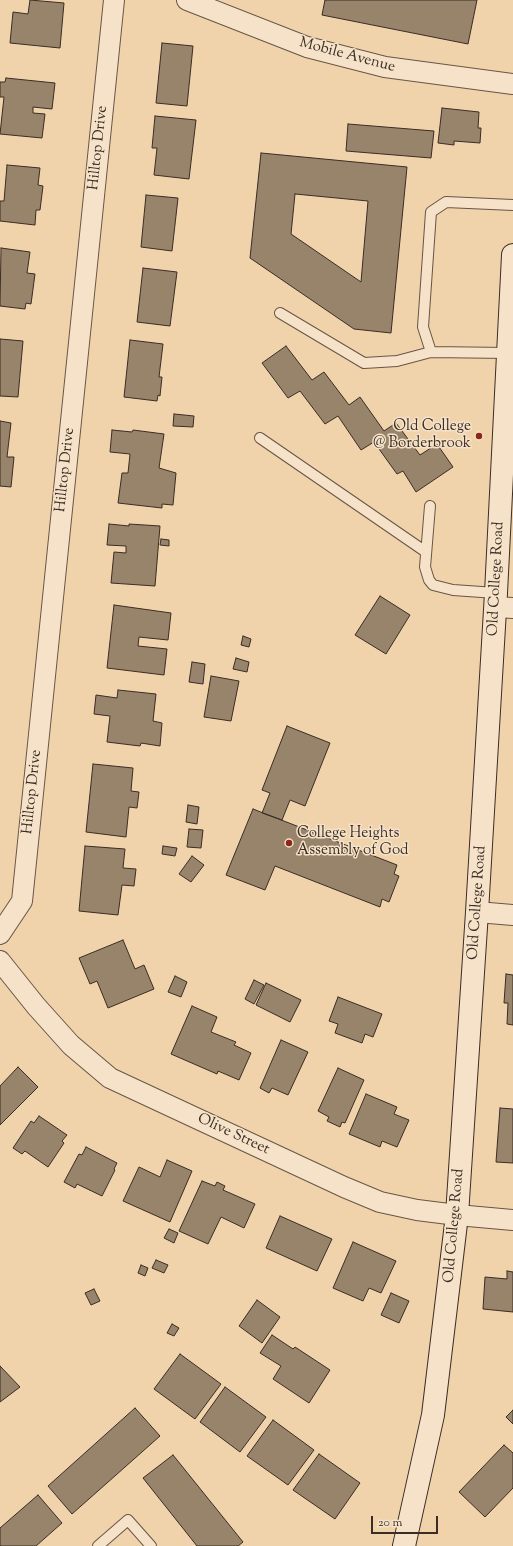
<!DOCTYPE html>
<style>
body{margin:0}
#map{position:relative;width:513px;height:1546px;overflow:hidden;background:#f0d3ab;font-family:"Sorts Mill Goudy",serif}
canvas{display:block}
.scale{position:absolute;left:371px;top:1516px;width:67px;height:18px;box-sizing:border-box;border:2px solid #392d25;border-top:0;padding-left:5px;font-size:12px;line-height:14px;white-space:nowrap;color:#392d25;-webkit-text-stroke:3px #f5e2c8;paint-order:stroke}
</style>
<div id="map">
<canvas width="513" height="1546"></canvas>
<div class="scale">20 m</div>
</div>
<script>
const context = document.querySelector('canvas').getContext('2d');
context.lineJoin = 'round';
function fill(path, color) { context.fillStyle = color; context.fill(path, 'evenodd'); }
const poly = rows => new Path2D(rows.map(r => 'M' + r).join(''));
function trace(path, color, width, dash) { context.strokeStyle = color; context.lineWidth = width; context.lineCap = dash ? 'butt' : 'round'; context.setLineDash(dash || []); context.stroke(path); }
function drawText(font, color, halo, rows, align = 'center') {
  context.font = font + ' "Sorts Mill Goudy",serif'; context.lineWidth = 3; context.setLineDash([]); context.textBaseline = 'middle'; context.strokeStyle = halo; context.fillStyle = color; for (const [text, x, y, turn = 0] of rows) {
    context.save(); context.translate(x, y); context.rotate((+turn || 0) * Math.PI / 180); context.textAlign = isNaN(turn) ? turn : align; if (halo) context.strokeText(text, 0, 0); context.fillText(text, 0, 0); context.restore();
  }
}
const building = poly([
 [30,0,64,3,60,48,10,43,13,12,28,14,30,0],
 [325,0,477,0,468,44,322,15,325,0],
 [162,43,193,46,187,106,156,103,162,43],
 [6,78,55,83,52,109,33,107,33,113,45,114,42,138,0,134,4,97,0,97,0,82,5,82,6,78],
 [442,108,479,112,478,128,481,128,480,143,454,141,454,145,438,143,442,108],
 [155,116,196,120,189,179,154,175,157,148,152,148,155,116],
 [348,124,434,131,431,158,346,151,348,124],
 [261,153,407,167,391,333,354,329,250,258,261,153],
 [295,194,368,201,361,282,291,234,295,194],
 [7,165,40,168,38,185,43,186,40,210,36,210,35,225,0,221,0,201,4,201,7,165],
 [146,195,178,198,172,251,141,247,146,195],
 [1,248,30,252,27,273,35,274,31,304,26,303,25,309,0,306,1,248],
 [143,268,177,272,170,326,137,322,143,268],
 [0,339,23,341,18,397,0,396,0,339],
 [130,340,163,344,159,377,162,377,160,396,158,395,157,401,124,397,130,340],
 [286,346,312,380,324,372,349,405,360,397,384,431,396,423,420,455,437,444,453,467,416,492,403,471,397,474,374,442,361,450,338,416,325,424,300,391,288,398,262,363,286,346],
 [174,414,194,416,193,427,173,426,174,414],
 [0,421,11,423,7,457,14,457,11,487,0,486,0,421],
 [112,430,132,432,133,430,164,434,159,468,176,473,173,505,162,504,162,508,118,503,122,473,128,473,130,454,110,452,112,430],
 [109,524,129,526,129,524,160,526,155,586,111,583,114,552,126,553,126,546,107,545,109,524],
 [161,539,169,540,169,546,160,545,161,539],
 [380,596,410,615,386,654,355,635,380,596],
 [114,605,171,613,168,640,139,637,138,646,167,649,164,675,107,668,114,605],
 [243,636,251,639,249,647,241,645,243,636],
 [236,658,249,662,247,672,233,669,236,658],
 [192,662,205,664,203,684,189,682,192,662],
 [211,676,239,681,231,721,204,717,211,676],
 [118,690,156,694,153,721,162,723,160,746,141,743,140,746,107,742,110,716,94,714,96,695,117,698,118,690],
 [287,726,330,743,305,806,290,800,282,820,262,813,270,793,262,790,287,726],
 [93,764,133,768,131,791,139,792,137,808,129,807,126,837,86,832,93,764],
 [188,805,199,807,197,824,186,822,188,805],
 [253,809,397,865,394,874,399,876,389,902,382,899,380,907,275,866,265,890,226,875,253,809],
 [189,829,203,830,201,848,187,847,189,829],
 [85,846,125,849,123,868,136,869,134,886,122,885,118,915,79,911,85,846],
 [163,846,177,848,175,856,162,854,163,846],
 [192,856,204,865,191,882,179,874,192,856],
 [123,940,135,969,144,965,154,989,108,1008,97,981,90,984,79,958,123,940],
 [506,974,513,975,513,1025,507,1024,508,1003,504,1003,506,974],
 [175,976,187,982,181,997,168,992,175,976],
 [254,980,264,985,254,1004,245,999,254,980],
 [266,983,301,1000,290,1022,256,1005,266,983],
 [338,997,382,1014,373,1037,365,1034,362,1043,335,1033,338,1024,329,1021,338,997],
 [192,1006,217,1017,211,1032,236,1042,234,1045,251,1053,239,1080,218,1071,217,1074,171,1054,192,1006],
 [281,1040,308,1052,288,1095,272,1088,269,1093,260,1088,281,1040],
 [18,1067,38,1087,0,1125,0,1086,18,1067],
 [338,1068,364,1080,345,1123,342,1122,340,1127,327,1121,329,1117,318,1111,338,1068],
 [366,1094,397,1107,394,1114,409,1120,397,1147,382,1141,380,1147,349,1134,366,1094],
 [500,1108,513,1109,513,1163,496,1162,500,1108],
 [39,1116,67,1135,62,1141,64,1143,48,1167,25,1151,22,1154,13,1148,31,1121,34,1123,39,1116],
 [86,1147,117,1163,114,1169,115,1170,102,1196,77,1184,75,1188,64,1182,79,1154,82,1155,86,1147],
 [167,1160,192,1171,170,1222,123,1201,139,1167,160,1177,167,1160],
 [202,1181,215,1186,217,1182,225,1186,223,1190,255,1204,244,1228,221,1217,208,1244,179,1231,202,1181],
 [280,1216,332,1239,317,1271,266,1248,280,1216],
 [169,1229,178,1233,174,1243,164,1238,169,1229],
 [353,1242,396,1261,381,1293,369,1288,363,1301,333,1288,353,1242],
 [156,1260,168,1265,164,1273,152,1268,156,1260],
 [141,1265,148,1268,145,1276,138,1273,141,1265],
 [507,1271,513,1272,513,1312,483,1309,485,1277,507,1279,507,1271],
 [94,1289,100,1301,91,1305,85,1293,94,1289],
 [391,1293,409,1301,399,1323,381,1315,391,1293],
 [257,1300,280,1317,262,1343,239,1326,257,1300],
 [172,1324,179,1328,174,1336,167,1333,172,1324],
 [272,1335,293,1349,295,1347,330,1370,309,1403,273,1379,281,1366,260,1353,272,1335],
 [180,1354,221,1384,195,1419,154,1389,180,1354],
 [0,1366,20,1387,0,1402,0,1366],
 [225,1387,266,1417,240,1452,200,1422,225,1387],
 [135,1408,160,1436,72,1514,48,1486,135,1408],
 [513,1410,513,1424,506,1417,513,1410],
 [273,1420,314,1450,288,1485,247,1456,273,1420],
 [504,1445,513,1453,513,1488,485,1517,459,1492,504,1445],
 [319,1454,360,1483,335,1519,293,1490,319,1454],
 [173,1455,243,1542,238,1546,197,1546,143,1478,173,1455],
 [38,1495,62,1523,36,1546,0,1546,0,1528,38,1495]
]);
const lane = poly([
 [280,313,364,363,397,361,431,352],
 [508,353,431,352,423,327,431,212,446,202,513,205],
 [260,438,426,552],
 [430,506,425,567,429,580,433,585,453,590,496,593],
 [98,1546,128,1520,151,1546]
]);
const street = poly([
 [187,0,307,47,385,67,513,84],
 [495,607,513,608],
 [477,912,513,915],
 [0,934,22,901,114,0],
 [0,961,36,1006,71,1045,110,1078,344,1187,380,1202,417,1210,457,1215,513,1220]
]);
const secondary = poly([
 [404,1546,433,1415,457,1215,477,912,496,593,513,255]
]);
const markers = [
 [479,436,4,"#8f2418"],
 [289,843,4,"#8f2418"]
];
const streetNames = [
 ["Mobile Avenue",347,56,15],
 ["Hilltop Drive",99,148,-84],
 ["Hilltop Drive",66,470,-84],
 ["Old College Road",497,579,-87],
 ["Hilltop Drive",33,792,-84],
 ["Old College Road",478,903,-86],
 ["Olive Street",233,1135,25],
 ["Old College Road",455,1226,-85]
];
const poiNames = [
 ["Old College",471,427],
 ["@ Borderbrook",471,444],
 ["College Heights",297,834,"left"],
 ["Assembly of God",297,851,"left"]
];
fill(building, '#98836b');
trace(building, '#392d25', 1);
trace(lane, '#675646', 12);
trace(street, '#675646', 22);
trace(secondary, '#392d25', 24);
trace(lane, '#f5e2c8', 10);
trace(street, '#f5e2c8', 20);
trace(secondary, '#f5e2c8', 22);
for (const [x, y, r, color] of markers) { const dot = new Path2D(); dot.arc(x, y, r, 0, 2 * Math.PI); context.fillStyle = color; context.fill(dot); trace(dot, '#f5e2c8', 1.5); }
drawText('15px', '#392d25', '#f5e2c8', streetNames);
drawText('15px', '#392d25', '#f5e2c8', poiNames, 'right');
</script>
